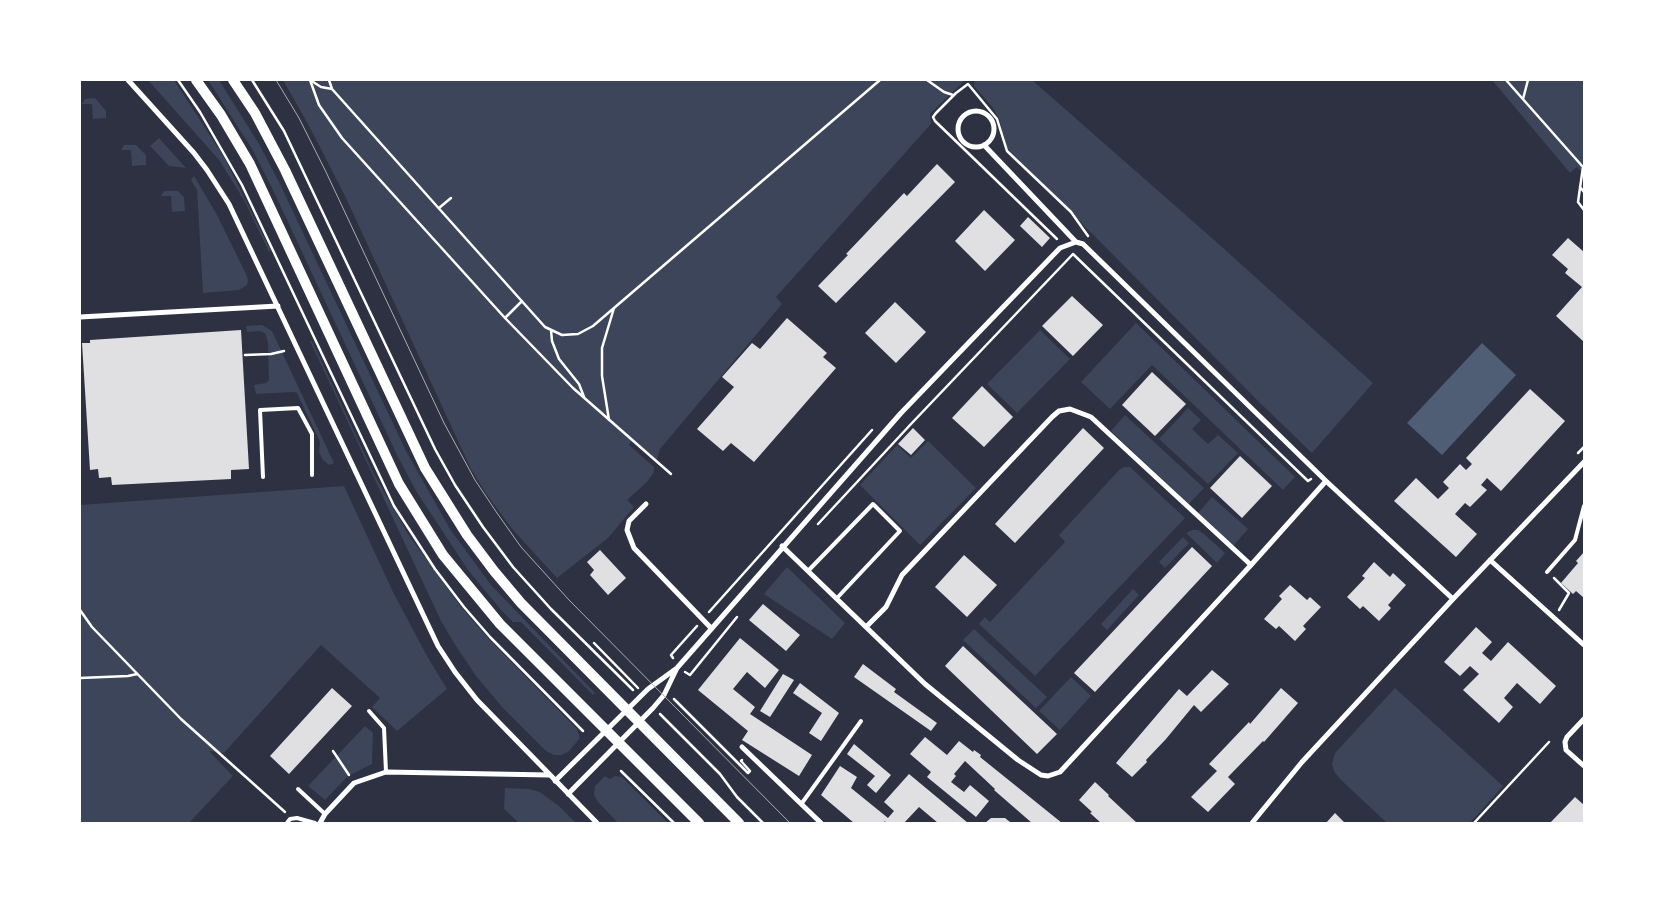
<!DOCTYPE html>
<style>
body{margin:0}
#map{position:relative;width:1664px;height:903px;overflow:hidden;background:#2d3142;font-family:"Nunito Sans",sans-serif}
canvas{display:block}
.frame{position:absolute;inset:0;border:81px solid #fff;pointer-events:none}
</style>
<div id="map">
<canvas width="1664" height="903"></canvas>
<div class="frame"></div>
</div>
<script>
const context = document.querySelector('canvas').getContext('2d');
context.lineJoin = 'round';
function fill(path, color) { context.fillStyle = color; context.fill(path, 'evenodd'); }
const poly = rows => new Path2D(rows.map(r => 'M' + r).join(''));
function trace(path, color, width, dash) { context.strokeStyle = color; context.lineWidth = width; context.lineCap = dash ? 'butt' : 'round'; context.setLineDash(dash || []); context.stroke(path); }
const green = poly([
 [148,80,174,80,224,157,271,251,269,252,244,200,219,160],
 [208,80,219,80,259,144,280,184,406,451,450,529,491,585,595,693,593,695,521,622,513,622,501,610,468,570,416,491,397,455,272,188,252,149],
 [283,80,965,80,930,114,931,124,776,297,782,304,660,449,657,460,633,439,629,445,654,467,654,472,647,482,627,500,634,507,608,538,557,578,513,530,487,495,471,469,345,196,308,124],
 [975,80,1032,80,1213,239,1373,383,1312,453,1259,402,1007,148,999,119,993,108,974,86],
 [1492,80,1584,80,1584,174,1577,167,1570,173],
 [95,98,106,111,106,118,93,119,92,104,82,104,85,99],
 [159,138,186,168,169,166,150,146],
 [124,145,136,145,146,155,146,165,132,166,131,150,121,150],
 [194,176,216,213,246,274,248,280,247,285,239,290,203,293,197,190,191,180],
 [164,191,178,191,184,197,185,211,172,212,171,196,161,196],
 [1136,323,1295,477,1283,490,1152,365,1110,409,1081,382],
 [262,325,272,331,334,463,329,465,323,460,319,452,320,442,297,393,294,392,256,394,254,385,266,383,269,380,268,342,265,333,259,331,247,332,246,326],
 [1040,330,1070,359,1017,413,987,384],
 [310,341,312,341,374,474,408,534,462,608,488,638,577,729,580,738,568,752,561,755,554,755,546,751,502,707,476,676,454,643,441,621],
 [1188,408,1201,420,1192,429,1208,444,1218,435,1238,453,1208,484,1159,439],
 [1125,415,1204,488,1189,504,1111,431],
 [928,441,976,488,920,545,860,485,897,445,911,458],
 [1125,467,1130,467,1185,518,1035,676,979,624,985,617,990,622,1065,542,1059,535,1120,469],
 [344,486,393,592,427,656,447,689,397,731,372,707,380,698,321,645,224,753,209,751,233,776,189,823,80,823,80,505],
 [1212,497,1248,529,1233,546,1198,513],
 [1192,530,1198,530,1204,534,1225,553,1217,563,1186,533],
 [1183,537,1189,543,1165,568,1159,562],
 [787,567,845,623,832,639,764,594],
 [1133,589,1139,595,1107,630,1101,624],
 [974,629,1047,697,1036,708,963,640],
 [1071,677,1091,696,1060,730,1039,711],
 [1395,688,1503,786,1470,823,1387,823,1340,779,1334,771,1332,764,1335,753],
 [365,726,373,733,372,764,348,776,325,800,308,786],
 [605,776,610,779,615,776,622,777,668,823,618,823,598,802,594,795,595,786],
 [505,788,529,789,540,792,560,807,576,823,519,823,504,809]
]);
const water = poly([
 [1482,343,1516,375,1442,455,1407,423]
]);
const building = poly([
 [937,164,955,182,836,303,818,286,848,255,846,254,904,193,907,196],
 [984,210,1015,240,985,271,955,241],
 [1028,217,1050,238,1042,247,1020,226],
 [1568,238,1584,252,1584,342,1556,316,1582,287,1565,273,1568,269,1552,255],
 [1072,296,1103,325,1073,356,1042,326],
 [895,302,926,332,896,363,865,333],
 [787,318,827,353,823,357,836,368,754,462,731,443,723,451,697,429,734,387,722,377,752,343,760,349],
 [241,330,249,469,231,470,231,479,112,485,111,477,99,478,98,469,90,470,82,343,90,343,90,340],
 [1152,372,1186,404,1155,436,1122,405],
 [982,386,1013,417,984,447,952,418],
 [1530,389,1565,421,1501,491,1487,478,1481,485,1487,490,1470,507,1465,503,1455,514,1477,534,1456,557,1394,501,1416,478,1438,499,1449,488,1443,482,1460,464,1466,470,1472,464,1466,458],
 [913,428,925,440,911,455,898,444],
 [1083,428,1104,448,1015,543,995,524],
 [1240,456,1272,486,1242,518,1210,488],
 [1192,547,1212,566,1095,692,1074,673],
 [600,550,626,578,608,595,590,575,594,570,587,562],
 [1584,552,1584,598,1576,591,1573,594,1561,583,1578,563,1576,561],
 [964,555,997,585,967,617,935,587],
 [1374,562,1390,577,1393,573,1406,585,1388,605,1391,608,1379,621,1363,606,1360,609,1347,597,1365,578,1362,576],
 [1290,585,1307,600,1310,597,1321,607,1303,626,1306,629,1295,641,1279,626,1276,629,1264,619,1282,599,1279,596],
 [763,604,800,635,786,651,749,620],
 [1476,627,1492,642,1482,653,1491,661,1508,642,1556,686,1540,704,1517,683,1504,698,1513,707,1499,723,1463,690,1479,674,1470,666,1460,676,1444,662],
 [740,638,779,670,765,688,747,672,733,689,755,707,750,714,812,755,799,776,742,740,748,731,698,690],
 [963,646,1057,734,1037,754,945,666],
 [863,664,896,689,894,692,937,723,931,731,854,677],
 [1212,670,1229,684,1201,712,1194,705,1166,739,1146,760,1147,762,1132,777,1116,763,1179,689,1187,696],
 [783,674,794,680,770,717,760,711],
 [800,683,839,713,821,741,809,733,822,713,793,693],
 [332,688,352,706,289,774,270,756],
 [1281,688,1298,703,1264,742,1263,741,1228,777,1235,784,1208,812,1191,797,1217,771,1209,764,1249,722,1250,724],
 [925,737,947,755,959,741,973,752,974,750,981,755,980,757,1062,823,1032,823,994,790,995,789,965,761,954,774,956,776,951,782,964,792,970,785,989,801,976,817,927,777,931,772,910,754],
 [854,744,891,775,876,793,867,785,875,776,847,754],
 [840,766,857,777,851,788,888,818,894,811,884,802,909,774,968,823,938,823,919,807,904,823,886,823,885,821,883,823,854,823,821,795],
 [1095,782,1109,795,1108,796,1137,823,1101,823,1090,813,1092,812,1079,800],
 [1575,797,1584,805,1584,823,1550,823],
 [1335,813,1345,823,1326,823],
 [991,818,1005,818,1010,822,985,823]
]);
const path = poly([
 [178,80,200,112,242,185,394,506,435,569,464,607,490,637,583,731],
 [252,80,284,131,435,449,455,485,483,527,513,567,551,609,633,690],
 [310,80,319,105,342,138,505,318,573,388,671,474],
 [310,80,321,87,332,89],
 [329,80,332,89,545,327,562,335,578,334,593,326,880,80],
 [927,80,944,92,953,95],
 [1506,80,1583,167,1578,202,1584,210],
 [1523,99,1528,80],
 [1580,187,1584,192],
 [439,208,451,198],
 [1057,239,935,121,933,117,936,113,956,93,968,84,997,119,1007,151,1071,212,1088,236],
 [505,318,522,301],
 [551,330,552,341,559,359,579,384,584,397],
 [245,355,271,354,284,351],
 [609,420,602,376,602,348,614,308],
 [1578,453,1584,447],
 [818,524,911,424,1073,254,1308,481,1311,479],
 [1554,578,1569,593,1559,610],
 [80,610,92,627,181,719,285,812],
 [709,612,872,430],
 [594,643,638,688],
 [673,658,671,655,697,626],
 [685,672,690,675,737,617],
 [80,678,128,676,137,674],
 [674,699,748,773,750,771,741,761,742,760],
 [660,714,720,774,737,797,763,823],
 [333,751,349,775],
 [621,771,674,823],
 [1474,823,1549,742]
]);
const service = poly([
 [263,477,260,410,298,408,312,434,312,475],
 [808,571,873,504,900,531,837,598],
 [1547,572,1575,540,1584,506],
 [369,711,384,728,386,772],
 [298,789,325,814],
 [802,803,861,721],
 [287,823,290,819,297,818,315,823]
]);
const minor = poly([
 [128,80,194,153,207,170,229,204,438,646,455,672,477,700,597,823],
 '958 129a18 18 0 1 1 36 0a18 18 0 1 1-36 0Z',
 [984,145,1076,242],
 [1076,242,1083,244,1326,481,1453,599],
 [80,317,278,306],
 [646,504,629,521,627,530,634,548,711,628],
 [782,546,925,684,1018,760,1041,775,1048,776,1060,772,1251,565,1326,481],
 [1490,560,1584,645],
 [867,626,886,607,902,575,1052,417,1059,411,1070,409,1091,417,1251,565],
 [1584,719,1567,737,1565,742,1566,750,1584,766],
 [742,747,821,823],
 [555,781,648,689,677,668,901,413,1060,248,1076,242],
 [568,794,653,708,664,695,677,668],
 [320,823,325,814,354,783,386,772,549,775],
 [1252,823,1302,762,1453,599,1584,462]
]);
const secondary = poly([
 [196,80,221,115,250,164,399,484,443,555,500,624,699,823],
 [233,80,255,113,285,170,425,468,467,535,494,571,521,603,739,823]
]);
const tram = poly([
 [276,80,299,118,326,172,444,423,475,480,497,513,521,547,569,600,790,823]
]);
fill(green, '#3c4559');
fill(water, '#4f5d75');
fill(building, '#e0e0e3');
trace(path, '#fff', 2.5);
trace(service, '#fff', 4);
trace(minor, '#fff', 5);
trace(secondary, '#fff', 10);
trace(tram, '#abadb3', 1);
</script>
